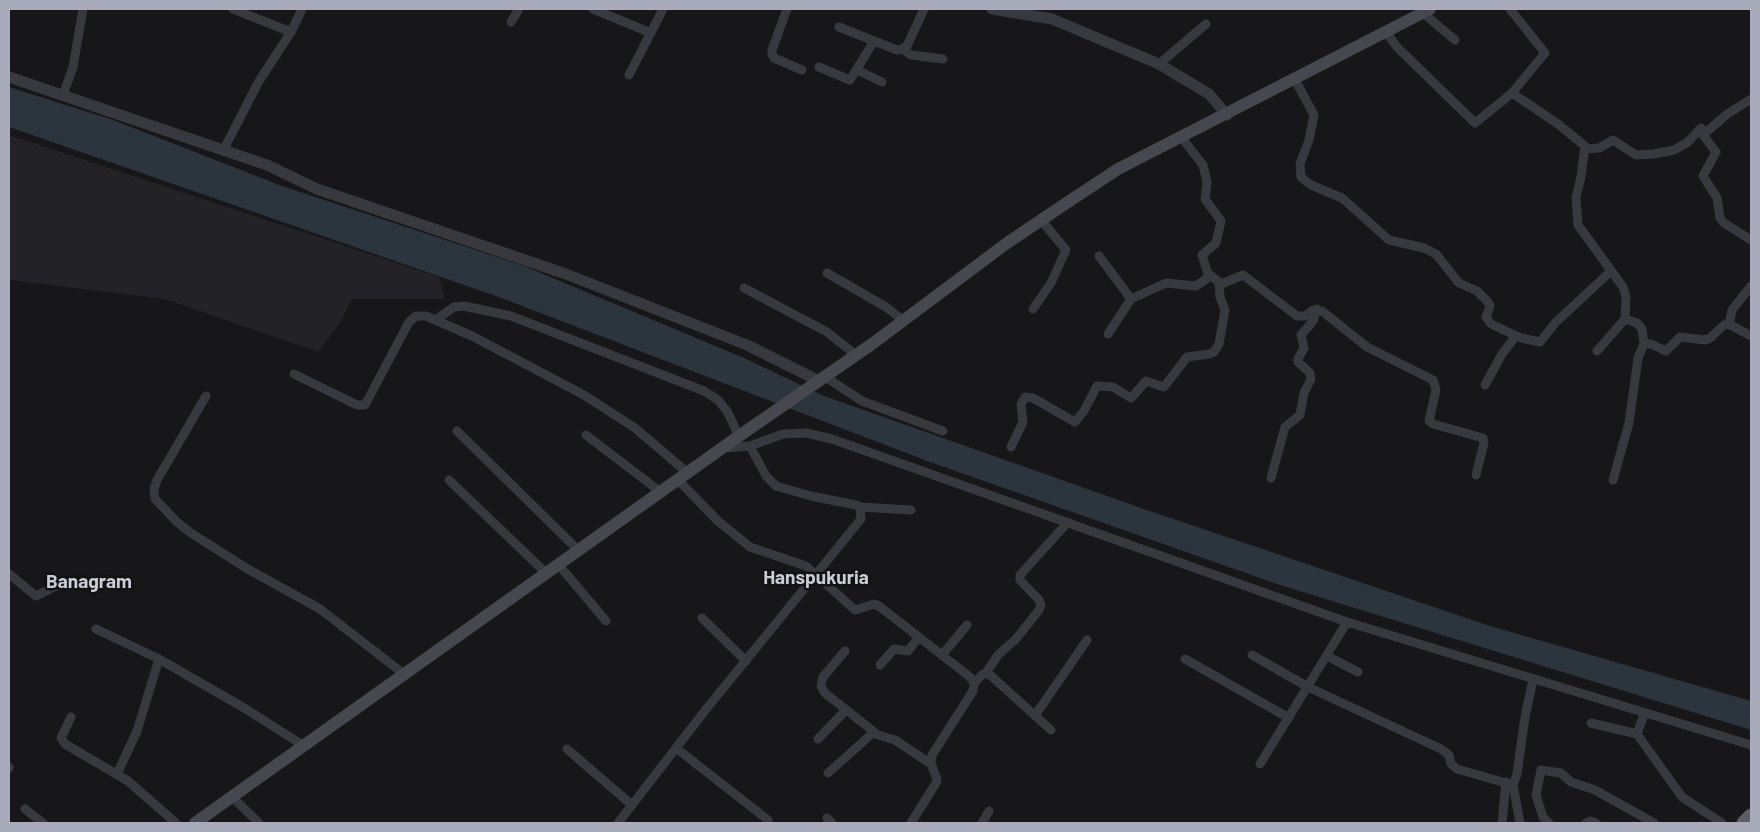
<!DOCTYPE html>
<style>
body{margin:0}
#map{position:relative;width:1760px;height:832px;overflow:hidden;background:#171719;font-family:Barlow,sans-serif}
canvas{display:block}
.frame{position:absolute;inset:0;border:10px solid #a8acba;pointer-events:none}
</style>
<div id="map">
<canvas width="1760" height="832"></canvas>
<div class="frame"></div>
</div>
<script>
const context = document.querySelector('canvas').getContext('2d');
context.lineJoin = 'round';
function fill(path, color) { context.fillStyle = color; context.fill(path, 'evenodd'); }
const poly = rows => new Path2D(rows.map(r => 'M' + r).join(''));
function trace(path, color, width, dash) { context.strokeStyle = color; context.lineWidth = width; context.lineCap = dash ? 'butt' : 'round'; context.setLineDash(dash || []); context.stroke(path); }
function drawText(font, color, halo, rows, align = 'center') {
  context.font = font + ' Barlow,sans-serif'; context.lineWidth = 5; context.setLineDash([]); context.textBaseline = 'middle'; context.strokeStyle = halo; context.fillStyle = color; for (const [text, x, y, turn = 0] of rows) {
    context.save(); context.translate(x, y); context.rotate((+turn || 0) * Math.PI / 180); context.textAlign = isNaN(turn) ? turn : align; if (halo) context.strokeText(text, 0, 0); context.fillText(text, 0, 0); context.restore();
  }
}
const built = poly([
 [9,135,439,277,445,299,352,299,340,323,318,352,165,299,9,280]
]);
const water = poly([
 [9,87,113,120,282,186,524,266,744,358,824,396,1141,508,1490,626,1751,701,1751,730,1280,585,930,462,496,296,9,127]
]);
const minor = poly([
 [233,9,291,32],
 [593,9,651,33],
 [787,9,772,50,772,54,774,58,802,70],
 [1423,13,1455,40],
 [511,22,519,9],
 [839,27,897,50,902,49,907,46,924,9],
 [1386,32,1397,47,1475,123,1512,93,1545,53,1510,9],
 [902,49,911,55,943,59],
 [1159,64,1206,24],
 [819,67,850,80,874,41],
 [857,70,882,82],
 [629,75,663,9],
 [1294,78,1314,115,1309,140,1300,164,1301,177,1311,185,1342,198,1389,240,1424,248,1436,254,1459,283,1477,291,1488,302,1490,306,1486,317,1491,324,1521,338,1540,342,1556,322,1611,271],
 [1512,93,1558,124,1585,146,1581,177,1576,197,1578,225,1623,287,1626,297,1625,319],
 [63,95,73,67,83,9],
 [1751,99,1726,115,1703,135,1716,152,1703,176,1717,198,1720,218,1724,223,1751,240],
 [1586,149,1599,148,1613,140,1636,155,1654,154,1674,150,1688,142,1701,128,1705,132],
 [223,151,259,81,291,32,302,9],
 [1099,256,1131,299],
 [827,273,886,307,904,321],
 [1219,285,1243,275,1297,316,1305,316,1313,310,1322,311,1367,347,1433,380,1436,390,1429,421,1433,424,1483,438,1484,443,1476,475],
 [744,288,827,332,856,355],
 [1033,309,1051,283,1066,250,1041,220],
 [437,319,454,307,464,306,511,316,704,391,718,400,727,411,739,436],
 [1729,324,1732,310,1751,286],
 [1108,334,1131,299,1166,283,1196,286,1209,277,1202,255,1216,243,1221,221,1205,199,1207,182,1203,165,1181,137],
 [1597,351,1625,319,1637,323,1642,329,1644,344],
 [294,374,357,405,365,405,409,322,416,316,426,316,472,336,584,395,635,428,689,474],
 [824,376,862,401,943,431],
 [1485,385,1502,354,1516,336],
 [206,396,157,480,154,489,155,499,177,522,191,533,246,568,320,609,404,674],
 [457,431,578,550],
 [586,435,662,493],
 [1011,447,1023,422,1021,404,1025,397,1033,398,1075,422,1084,411,1097,386,1113,387,1131,398,1146,381,1164,387,1187,357,1209,354,1214,352,1219,344,1225,310,1220,297,1219,282,1209,274],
 [723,448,750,446,783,434,806,433,832,439,1347,622,1751,745],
 [1271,478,1285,427,1300,415,1304,393,1311,379,1310,373,1298,362,1298,359,1304,348,1301,335,1313,321,1317,309],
 [449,480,546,573],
 [1613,480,1629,423,1638,358,1644,344,1651,344,1666,351,1680,337,1705,340,1710,338,1724,325,1729,324,1751,336],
 [679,481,718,521,750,547,806,566,855,610,874,604,879,606,970,677,974,683,973,691,932,755,931,764,937,779,936,783,911,823],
 [860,507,911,510],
 [558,564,606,621],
 [9,574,36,596,56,586],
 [702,618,746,661],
 [96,629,159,659,246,709,304,746],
 [845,651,823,677,821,686,825,693,878,735,895,740,931,764],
 [942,655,967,625],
 [1252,655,1308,687,1441,749,1449,755,1451,764,1457,769,1513,785,1520,823],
 [1327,656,1358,672],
 [1185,659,1289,718],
 [880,665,894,649,908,651,919,637],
 [986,673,998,655,1016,639,1039,610,1041,605,1039,600,1020,580,1020,575,1068,522],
 [974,683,983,674,989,674,1051,730],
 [1036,714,1087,640],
 [71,717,61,738,65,744,128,781,176,823],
 [1591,723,1637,734,1682,797,1722,823],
 [1637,734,1643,717],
 [818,739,846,710],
 [676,748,768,820],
 [567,749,632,805],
 [1260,764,1347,622],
 [9,767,9,768],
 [828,773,874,732],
 [117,774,137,731,159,659],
 [1513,785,1517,774,1525,717,1533,680],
 [232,797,259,823],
 [25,809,43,823],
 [827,818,832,823],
 [618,823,707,708,861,519,860,507,856,505,811,496,776,486,766,476,750,446],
 [982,823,989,811],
 [1502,823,1506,782],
 [1549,823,1543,817,1536,795,1541,770,1561,773,1571,782,1595,790,1654,823],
 [1586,823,1590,821,1596,823]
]);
const tertiary = poly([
 [992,9,1052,19,1159,64,1209,94,1227,115],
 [9,77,267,165,317,189,566,274,747,345,819,381]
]);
const secondary = poly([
 [195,823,739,436,872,344,1007,243,1062,206,1118,169,1430,9]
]);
const trunk = poly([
 [1744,823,1751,816]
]);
const districtNames = [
 ["Hanspukuria",816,578],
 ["Banagram",89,582]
];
fill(built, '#232327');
fill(water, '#2c353e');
trace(minor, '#38383f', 9);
trace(tertiary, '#38383f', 11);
trace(secondary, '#46474f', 12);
trace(trunk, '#5c5e67', 15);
drawText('bold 19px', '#caccd6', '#121214', districtNames);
</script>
